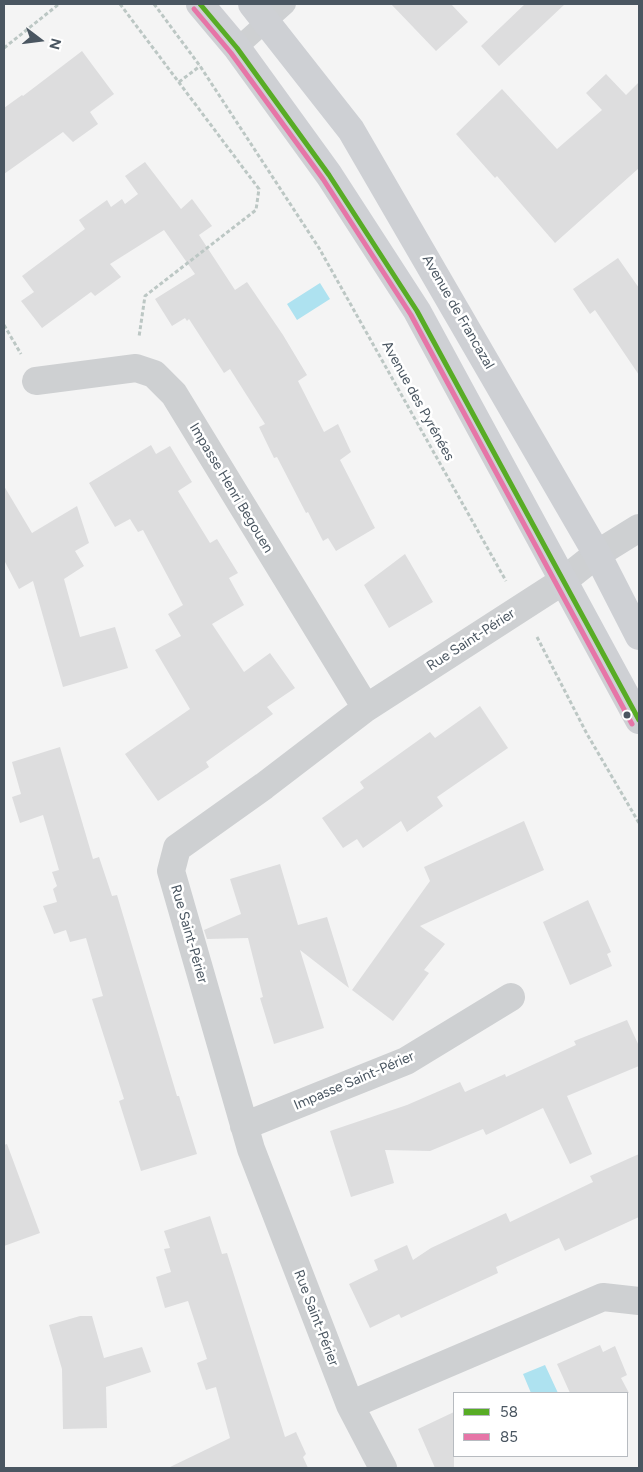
<!DOCTYPE html>
<meta charset="utf-8">
<style>
body{margin:0}
#map{position:relative;width:643px;height:1472px;overflow:hidden;background:#f4f4f4;font-family:Figtree,sans-serif}
canvas{display:block}
.frame{position:absolute;inset:0;border:5px solid #4a5661;pointer-events:none}
.legend{position:absolute;left:453px;top:1392px;width:175px;height:65px;box-sizing:border-box;background:#fff;border:1px solid #b7bbc0;margin:0;padding:6px 9px;list-style:none;font-size:15px;color:#4a5661}
.legend li{display:flex;align-items:center;gap:10px;height:25px}
.legend b{width:25px;border:1px solid #b7bbc0}
.north{position:absolute;left:15px;top:15px;width:50px;height:50px;-webkit-text-stroke:4px #fff;paint-order:stroke;rotate:105deg;font-size:14px;font-weight:700;line-height:20px;text-align:center;color:#4a5661}
.north::after{content:'';display:block;margin:auto;width:18px;height:22px;background:#4a5661;clip-path:polygon(50% 0,100% 100%,50% 72%,0 100%)}
</style>
<div id="map">
<canvas width="643" height="1472"></canvas>
<div class="frame"></div>
<ul class="legend">
<li><b style="height:6px;background:#58ac25"></b>58</li>
<li><b style="height:6px;background:#e675a7"></b>85</li>
</ul>
<div class="north">N</div>
</div>
<script>
const context = document.querySelector('canvas').getContext('2d');
context.lineJoin = 'round';
function fill(path, color) { context.fillStyle = color; context.fill(path, 'evenodd'); }
const poly = rows => new Path2D(rows.map(r => 'M' + r).join(''));
function trace(path, color, width, dash) { context.strokeStyle = color; context.lineWidth = width; context.lineCap = dash ? 'butt' : 'round'; context.setLineDash(dash || []); context.stroke(path); }
function drawText(font, color, halo, rows, align = 'center') {
  context.font = font + ' Figtree,sans-serif'; context.lineWidth = 5; context.setLineDash([]); context.textBaseline = 'middle'; context.strokeStyle = halo; context.fillStyle = color; for (const [text, x, y, turn = 0] of rows) {
    context.save(); context.translate(x, y); context.rotate((+turn || 0) * Math.PI / 180); context.textAlign = isNaN(turn) ? turn : align; if (halo) context.strokeText(text, 0, 0); context.fillText(text, 0, 0); context.restore();
  }
}
const water = poly([
 [320,283,330,299,297,320,287,304],
 [545,1365,558,1393,531,1393,523,1374]
]);
const building = poly([
 [391,4,451,4,468,22,436,51],
 [525,4,565,4,499,66,481,46],
 [82,51,114,94,90,112,98,124,73,142,63,132,4,174,4,108,22,95,23,96],
 [606,74,626,95,639,82,639,168,555,243,497,176,495,178,456,134,502,89,557,149,602,110,586,93],
 [145,162,181,209,192,199,212,226,199,235,235,290,247,282,283,335,307,375,298,381,324,432,338,424,351,452,340,460,375,528,336,551,328,538,323,541,308,512,306,513,277,457,274,458,259,427,265,424,230,369,224,373,189,319,187,321,185,318,172,326,155,299,195,274,164,230,110,264,121,277,95,296,91,292,42,328,21,301,34,292,22,276,85,229,79,220,107,200,111,207,122,199,125,204,138,194,125,176],
 [618,258,639,288,639,375,595,310,590,314,573,289],
 [151,445,156,454,170,446,192,482,178,491,210,543,217,539,238,573,229,578,244,605,212,624,244,672,270,653,295,688,267,707,273,714,206,762,209,767,158,801,125,754,190,709,155,650,181,636,168,614,183,605,143,530,138,532,130,519,115,527,89,483],
 [4,486,32,533,77,506,89,543,75,551,84,566,64,579,80,637,115,627,128,668,63,687,33,581,19,589,4,560],
 [405,554,433,602,389,628,364,585],
 [480,706,508,748,437,797,443,806,407,832,401,821,363,848,357,839,343,848,322,818,364,788,360,782,430,732,435,738],
 [60,747,93,859,99,857,112,896,117,895,177,1096,179,1096,197,1154,141,1171,119,1101,124,1099,92,999,103,996,86,938,70,942,66,930,54,934,43,906,57,902,53,889,57,886,52,872,59,870,43,815,20,823,12,797,21,794,12,762],
 [524,821,544,870,420,926,445,944,424,970,429,973,393,1021,352,990,430,881,424,867],
 [280,864,298,925,327,917,349,988,300,950,324,1028,274,1044,260,998,263,997,248,938,207,939,204,930,241,914,230,879],
 [588,900,611,952,607,954,612,966,570,985,543,922],
 [627,1020,639,1046,639,1066,567,1096,592,1154,570,1164,543,1108,486,1135,483,1129,430,1151,385,1150,394,1183,351,1197,330,1131,407,1105,460,1082,465,1092,505,1074,506,1077,576,1045,574,1041],
 [7,1144,40,1233,4,1246,4,1145],
 [639,1154,639,1217,565,1251,559,1238,496,1267,498,1273,401,1318,399,1314,370,1328,349,1284,378,1270,374,1260,407,1245,413,1260,431,1248,506,1213,510,1222,593,1182,590,1176],
 [210,1216,222,1254,227,1253,285,1437,296,1432,306,1454,303,1457,308,1468,168,1468,230,1438,216,1387,206,1390,197,1363,207,1359,188,1301,165,1308,156,1277,171,1272,164,1249,170,1248,164,1231],
 [80,1316,92,1316,104,1358,142,1347,151,1372,106,1387,107,1428,63,1429,62,1369,49,1325],
 [600,1345,603,1352,615,1346,627,1375,621,1378,629,1393,570,1393,557,1364],
 [454,1412,454,1468,435,1468,418,1429]
]);
const path = poly([
 [120,4,259,189,256,210,145,296,139,337],
 [154,4,200,66,319,248,506,581],
 [4,48,59,4],
 [179,82,200,66],
 [4,325,21,354],
 [537,637,587,734,639,823]
]);
const service = poly([
 [237,48,286,4]
]);
const minor = poly([
 [36,381,136,368,154,374,174,394,366,708],
 [244,1126,406,1061,511,997],
 [350,1405,603,1297,639,1301],
 [383,1468,350,1405,251,1149,171,871,177,848,264,786,366,708,563,581,597,554,639,528]
]);
const secondary = poly([
 [200,4,237,48,329,175,417,311,639,720],
 [252,4,351,130,597,554,639,636]
]);
const bus1 = poly([
 [200,4,237,48,329,175,417,311,639,720]
]);
const bus2 = poly([
 [194,9,231,53,323,179,411,315,632,724]
]);
const markers = [
 [627,715,4.5,"#4a5661"]
];
const streetNames = [
 ["Avenue de Francazal",458,312,60],
 ["Avenue des Pyrénées",418,401,61],
 ["Impasse Henri Begouen",231,488,59],
 ["Rue Saint-Périer",471,640,-33],
 ["Rue Saint-Périer",189,934,74],
 ["Impasse Saint-Périer",354,1081,-23],
 ["Rue Saint-Périer",316,1318,69]
];
fill(water, '#aee2f0');
fill(building, '#ddddde');
trace(path, '#bcc7c4', 3, [4, 2.5]);
trace(service, '#ced0d2', 20);
trace(minor, '#ced0d2', 28);
trace(secondary, '#ced0d4', 28);
trace(bus1, '#58ac25', 5);
trace(bus2, '#e675a7', 5);
for (const [x, y, r, color] of markers) { const dot = new Path2D(); dot.arc(x, y, r, 0, 2 * Math.PI); context.fillStyle = color; context.fill(dot); trace(dot, '#fff', 2); }
drawText('14px', '#4a5661', '#fff', streetNames);
</script>
